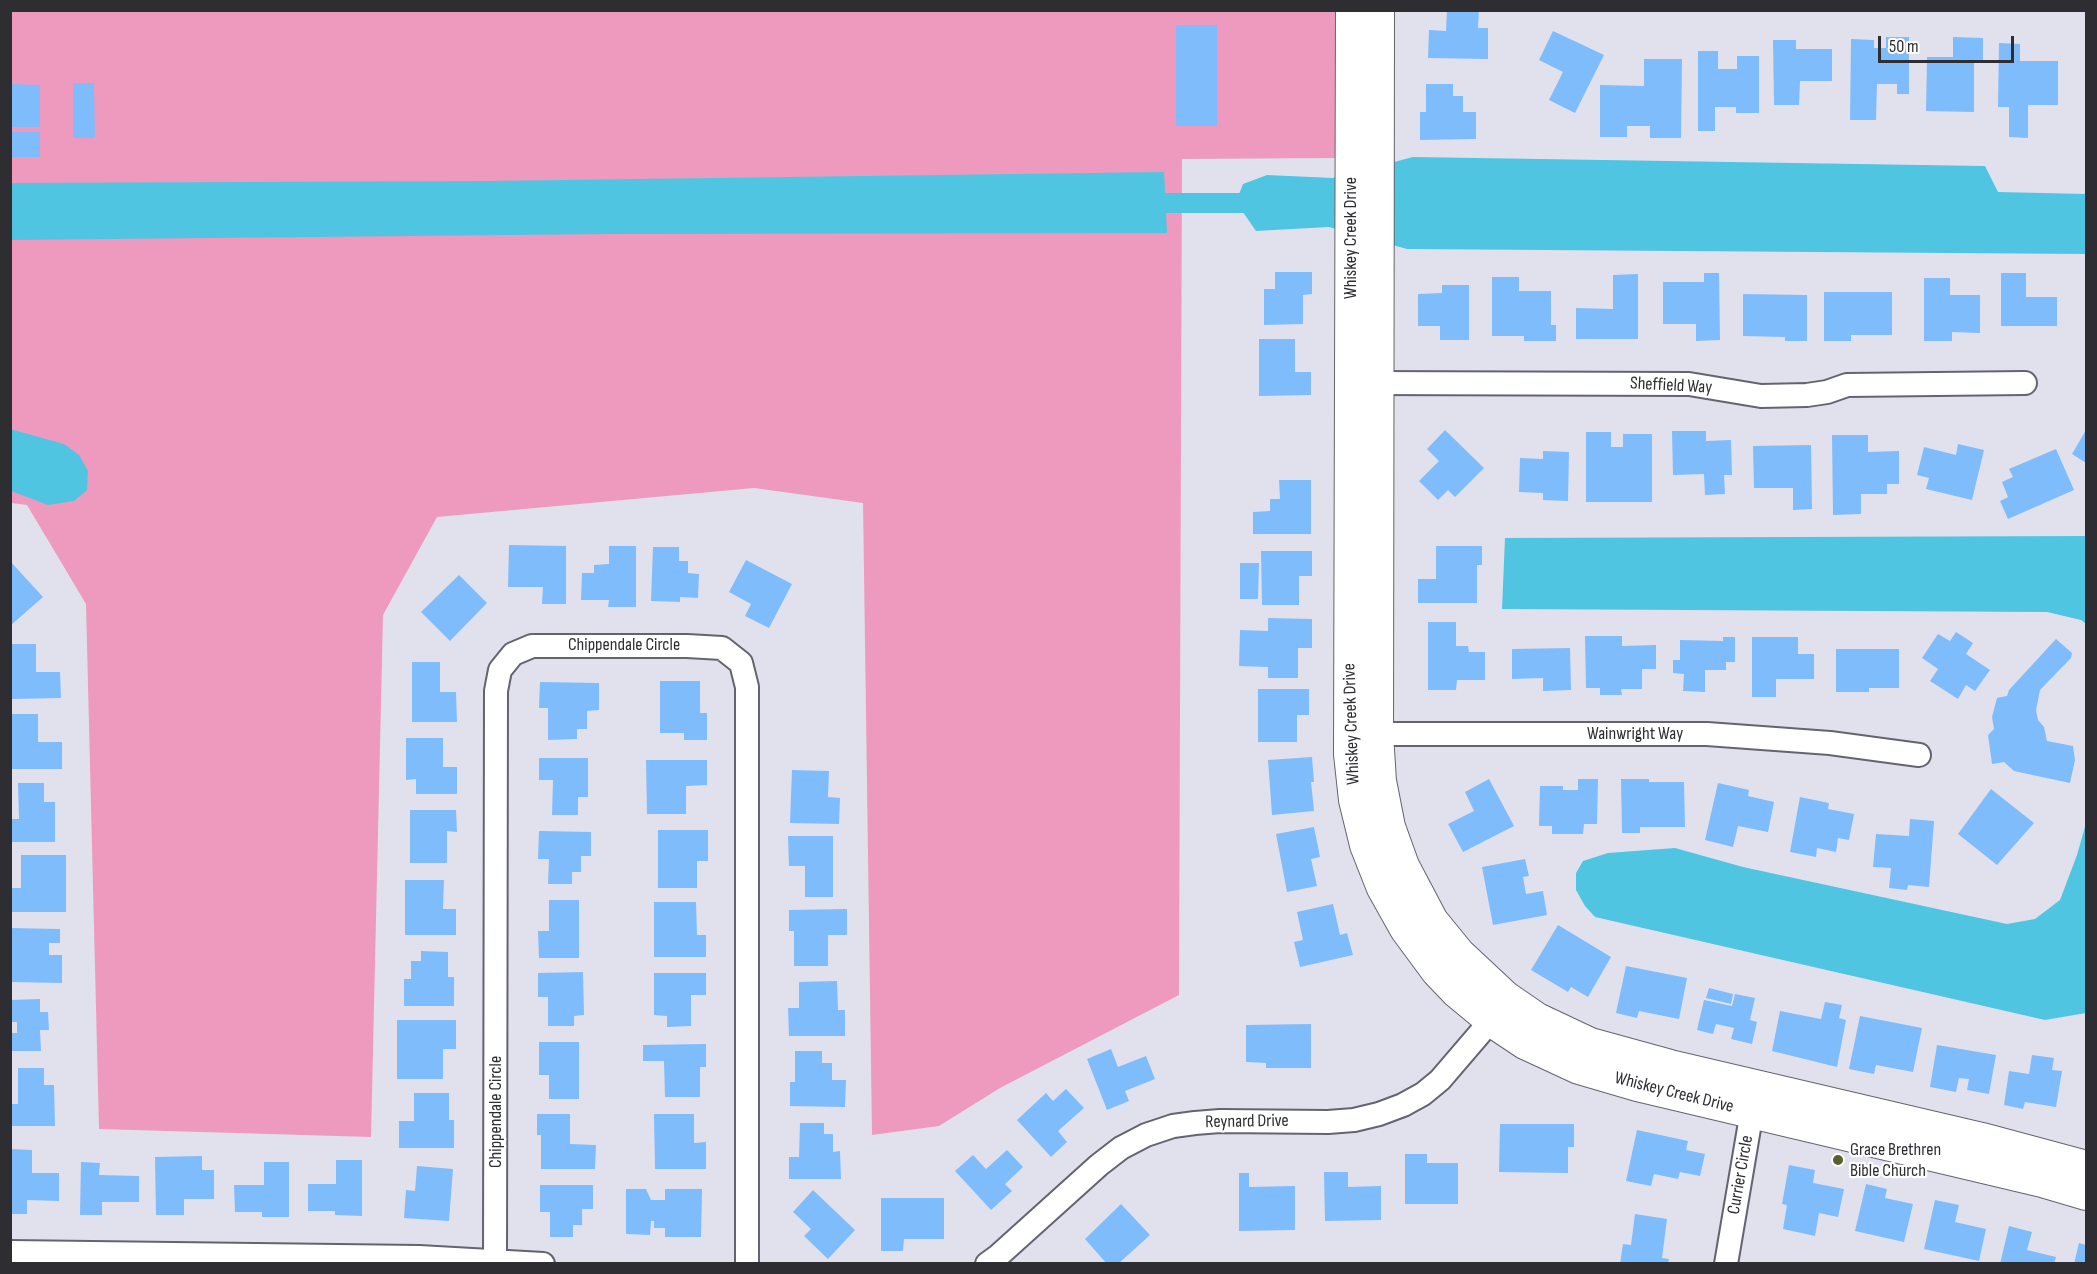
<!DOCTYPE html>
<style>
body{margin:0}
#map{position:relative;width:2097px;height:1274px;overflow:hidden;background:#e1e1ee;font-family:"Sofia Sans Condensed",sans-serif}
canvas{display:block}
.frame{position:absolute;inset:0;border:12px solid #2d2d32;pointer-events:none}
.scale{position:absolute;left:1878px;top:36px;width:136px;height:27px;box-sizing:border-box;border:3px solid #2d2d32;border-top:0;padding-left:8px;font-size:18px;line-height:21px;white-space:nowrap;color:#2d2d32;-webkit-text-stroke:4px #fff;paint-order:stroke}
</style>
<div id="map">
<canvas width="2097" height="1274"></canvas>
<div class="frame"></div>
<div class="scale">50 m</div>
</div>
<script>
const context = document.querySelector('canvas').getContext('2d');
context.lineJoin = 'round';
function fill(path, color) { context.fillStyle = color; context.fill(path, 'evenodd'); }
const poly = rows => new Path2D(rows.map(r => 'M' + r).join(''));
function trace(path, color, width, dash) { context.strokeStyle = color; context.lineWidth = width; context.lineCap = dash ? 'butt' : 'round'; context.setLineDash(dash || []); context.stroke(path); }
function drawText(font, color, halo, rows, align = 'center') {
  context.font = font + ' "Sofia Sans Condensed",sans-serif'; context.lineWidth = 4.5; context.setLineDash([]); context.textBaseline = 'middle'; context.strokeStyle = halo; context.fillStyle = color; for (const [text, x, y, turn = 0] of rows) {
    context.save(); context.translate(x, y); context.rotate((+turn || 0) * Math.PI / 180); context.textAlign = isNaN(turn) ? turn : align; if (halo) context.strokeText(text, 0, 0); context.fillText(text, 0, 0); context.restore();
  }
}
const green = poly([
 [10,11,1340,11,1338,158,1182,159,1179,995,1000,1088,939,1126,872,1135,863,503,754,488,437,517,383,615,371,1137,99,1129,86,604,27,505,11,503]
]);
const water = poly([
 [1413,157,1985,166,1998,192,2086,194,2086,254,1407,249,1329,227,1256,231,1236,202,1243,184,1267,175,1333,178],
 [1164,172,1167,233,613,234,11,240,11,183,488,181],
 [10,429,64,444,79,455,88,471,87,490,74,501,48,505,11,491],
 [2086,536,2086,624,2081,620,2047,612,1502,609,1505,538],
 [2086,823,2086,1013,2045,1020,1595,917,1585,906,1576,890,1576,873,1583,861,1608,853,1675,848,1743,867,2007,924,2035,919,2060,900,2077,855]
]);
const canal = poly([
 [1141,203,1262,203]
]);
const building = poly([
 [1447,10,1479,10,1478,28,1488,28,1488,59,1428,58,1429,30,1446,31],
 [1176,25,1217,25,1217,126,1176,126],
 [1553,31,1604,55,1575,113,1549,100,1563,72,1539,60],
 [1886,37,1909,37,1909,94,1897,94,1897,84,1877,84,1876,120,1850,120,1851,39,1874,40,1874,48,1886,48],
 [1953,37,1983,38,1983,60,1974,60,1974,112,1926,111,1927,57,1953,57],
 [1773,40,1796,40,1796,49,1832,49,1832,81,1800,81,1799,105,1774,105],
 [1999,43,2020,44,2020,61,2058,61,2058,105,2028,105,2028,138,2009,137,2009,107,1998,107],
 [1698,51,1718,51,1718,69,1737,69,1737,56,1759,56,1759,113,1736,113,1736,107,1715,107,1715,131,1698,131],
 [1644,59,1682,59,1681,138,1650,138,1650,126,1627,126,1627,137,1600,137,1600,85,1644,86],
 [73,83,94,83,95,138,73,138],
 [10,84,40,85,40,127,10,127],
 [1426,84,1453,84,1453,96,1463,96,1463,112,1476,112,1476,139,1420,140,1420,112,1426,112],
 [10,132,40,132,40,157,10,157],
 [1275,272,1312,272,1312,294,1303,295,1303,324,1264,325,1264,289,1275,289],
 [1704,273,1719,273,1720,340,1696,341,1696,324,1663,324,1663,282,1704,282],
 [2001,273,2026,273,2026,297,2057,297,2057,326,2001,326],
 [1638,274,1638,339,1576,339,1576,308,1613,309,1613,275],
 [1492,277,1519,277,1519,291,1551,291,1551,325,1556,325,1556,341,1524,341,1524,336,1492,336],
 [1924,278,1950,278,1950,295,1980,295,1980,333,1952,332,1952,341,1924,341],
 [1442,285,1469,285,1469,340,1440,340,1440,326,1418,326,1418,294,1442,293],
 [1824,292,1892,292,1892,335,1851,335,1851,341,1824,341],
 [1743,294,1807,295,1807,341,1785,341,1785,337,1743,336],
 [1259,339,1295,339,1295,372,1311,372,1311,395,1259,396],
 [1445,430,1484,468,1455,497,1448,490,1438,500,1419,481,1439,461,1427,449],
 [2086,430,2086,463,2072,454],
 [1672,431,1706,431,1706,441,1731,440,1732,475,1724,475,1725,494,1705,495,1704,474,1673,475],
 [1586,432,1611,432,1611,447,1623,447,1623,434,1652,434,1652,502,1586,502],
 [1832,435,1868,435,1868,452,1899,451,1899,484,1887,484,1887,494,1861,494,1861,514,1833,515],
 [1958,444,1984,450,1972,500,1926,489,1929,478,1917,475,1924,447,1956,455],
 [1811,445,1812,509,1793,510,1793,488,1754,488,1753,446],
 [2056,449,2074,490,2008,519,2000,501,2008,497,2002,482,2013,477,2009,469],
 [1543,451,1569,452,1568,501,1543,500,1543,493,1519,492,1520,458,1543,459],
 [1279,480,1311,480,1311,534,1253,534,1253,512,1270,511,1270,499,1280,499],
 [509,545,566,546,566,604,542,604,543,587,508,587],
 [609,546,636,546,636,607,608,607,609,600,581,600,582,573,594,573,594,565,609,564],
 [1436,546,1482,546,1482,565,1477,565,1477,603,1418,603,1418,579,1436,579],
 [653,547,679,547,679,561,688,561,688,573,699,574,698,598,680,597,680,602,651,601],
 [1261,551,1312,551,1312,576,1299,576,1299,605,1262,605],
 [746,560,792,584,769,628,745,616,751,604,729,592],
 [10,561,43,597,10,626],
 [1240,563,1259,563,1258,599,1240,599],
 [459,575,487,603,450,641,421,612],
 [1268,618,1312,619,1312,648,1298,648,1298,678,1268,678,1268,667,1239,666,1240,630,1268,631],
 [1428,622,1456,622,1456,646,1468,646,1469,652,1485,652,1485,680,1457,680,1456,690,1428,690],
 [1956,632,1973,643,1966,654,1990,670,1975,691,1966,685,1958,699,1930,681,1938,669,1922,658,1938,634,1950,641],
 [1585,636,1622,636,1622,646,1656,645,1656,669,1642,669,1642,689,1621,689,1622,695,1600,695,1600,688,1586,688],
 [1723,637,1735,637,1735,662,1726,662,1726,670,1705,670,1705,692,1683,691,1684,674,1673,673,1673,660,1680,660,1680,640,1723,641],
 [1752,637,1798,637,1798,654,1814,654,1814,679,1776,679,1776,697,1752,697],
 [2056,639,2072,653,2071,658,2040,690,2036,710,2038,720,2044,727,2047,741,2073,746,2075,760,2070,783,2014,771,2004,762,1992,764,1988,735,1994,729,1992,717,1997,698,2007,696,2009,690],
 [11,644,36,644,36,672,60,672,61,698,10,699],
 [1570,648,1571,690,1543,691,1543,678,1512,679,1512,649],
 [1836,649,1899,649,1899,688,1869,688,1869,692,1836,692],
 [412,662,440,662,440,692,456,692,457,722,412,722],
 [660,681,700,681,700,713,707,713,707,740,684,740,684,733,660,733],
 [540,682,599,683,599,710,587,711,587,729,577,729,577,739,548,740,548,708,539,708],
 [1258,689,1309,689,1309,715,1297,715,1297,742,1258,742],
 [12,714,38,714,38,742,62,742,62,769,10,769],
 [406,738,443,738,443,767,457,767,457,794,416,794,416,779,406,780],
 [1312,757,1314,782,1311,782,1314,811,1272,815,1268,760],
 [539,758,588,758,588,797,578,797,578,815,552,815,553,780,539,780],
 [646,760,707,760,707,785,686,786,686,814,647,814],
 [792,770,829,771,828,797,840,798,839,824,790,823],
 [1489,779,1514,826,1463,852,1448,824,1474,811,1465,792],
 [1578,779,1598,779,1597,824,1584,824,1583,834,1552,834,1552,826,1539,826,1540,786,1563,786,1563,790,1578,790],
 [1621,779,1649,779,1649,782,1684,782,1685,827,1640,827,1640,833,1622,833],
 [18,783,44,783,44,802,55,802,55,842,10,842,10,819,19,819],
 [1718,783,1749,790,1748,796,1774,802,1768,832,1738,826,1733,847,1705,840],
 [1991,789,2034,823,1997,865,1958,834],
 [1800,797,1829,803,1828,809,1854,814,1849,840,1838,838,1836,852,1817,848,1816,857,1790,852],
 [410,810,456,810,457,832,447,831,447,863,410,863],
 [1910,819,1934,821,1929,887,1908,885,1907,890,1889,888,1891,868,1873,867,1876,834,1909,836],
 [1314,827,1320,857,1311,859,1317,886,1287,892,1276,834],
 [658,830,708,830,708,861,697,861,697,888,658,888],
 [539,831,591,832,591,856,581,856,581,872,572,872,572,884,548,884,549,859,538,859],
 [788,836,833,836,833,897,805,897,805,866,789,866],
 [21,855,66,855,66,912,10,912,10,888,21,888],
 [1525,859,1529,876,1523,877,1526,894,1543,891,1547,915,1493,925,1482,867],
 [405,880,444,880,443,909,456,909,456,935,405,935],
 [549,900,579,900,579,958,539,958,538,931,549,931],
 [654,902,696,902,697,935,706,935,706,957,654,957],
 [1333,904,1340,935,1347,933,1353,955,1300,967,1294,942,1303,940,1297,912],
 [847,909,847,935,828,935,828,966,794,966,794,931,789,931,789,910],
 [1558,925,1611,957,1588,997,1571,987,1568,992,1531,970],
 [10,928,60,929,60,943,49,943,49,955,62,955,62,983,10,982],
 [421,951,448,952,448,977,454,977,454,1006,404,1006,404,979,411,979,411,961,421,961],
 [1626,966,1687,978,1679,1019,1639,1011,1637,1018,1616,1013],
 [583,972,584,1015,574,1016,574,1026,548,1026,548,997,538,997,538,973],
 [654,973,706,973,706,995,691,995,691,1026,667,1027,667,1016,654,1015],
 [837,981,838,1010,845,1010,845,1036,789,1036,788,1008,799,1008,799,982],
 [1709,988,1733,994,1731,1004,1706,998],
 [1735,994,1755,998,1750,1020,1757,1022,1752,1044,1731,1039,1734,1028,1716,1024,1713,1034,1697,1030,1704,1000,1732,1006],
 [40,999,40,1012,48,1012,49,1030,40,1030,41,1051,10,1051,10,1033,17,1033,17,1022,10,1022,10,1000],
 [1825,1002,1842,1005,1839,1018,1846,1020,1837,1067,1772,1051,1780,1011,1821,1019],
 [1860,1016,1922,1028,1913,1072,1876,1065,1874,1074,1849,1069],
 [397,1020,456,1020,456,1049,443,1049,443,1079,397,1079],
 [1311,1024,1311,1068,1266,1068,1266,1063,1246,1062,1246,1025],
 [539,1042,579,1042,579,1099,549,1099,549,1075,539,1075],
 [706,1044,706,1067,700,1067,700,1097,665,1097,664,1061,643,1061,643,1045],
 [1937,1045,1996,1055,1989,1094,1967,1090,1969,1079,1959,1078,1956,1092,1930,1087],
 [1111,1049,1118,1067,1146,1056,1155,1079,1125,1091,1129,1101,1107,1110,1087,1059],
 [795,1051,822,1051,822,1063,832,1063,832,1080,846,1080,845,1107,790,1106,790,1082,795,1082],
 [2032,1055,2054,1058,2052,1070,2062,1071,2056,1107,2025,1102,2023,1109,2004,1105,2009,1071,2029,1074],
 [18,1068,44,1068,44,1085,54,1085,55,1126,10,1126,10,1104,18,1104],
 [1066,1089,1084,1108,1058,1131,1067,1142,1051,1157,1017,1120,1046,1093,1053,1101],
 [414,1093,449,1093,449,1120,454,1120,454,1148,399,1148,399,1121,414,1121],
 [537,1114,570,1114,570,1144,596,1145,595,1169,541,1169,541,1135,537,1135],
 [654,1114,694,1114,694,1143,706,1142,706,1169,655,1169],
 [800,1123,824,1123,824,1134,833,1134,833,1152,840,1151,841,1179,789,1179,789,1157,799,1157],
 [1500,1124,1574,1124,1574,1147,1568,1147,1568,1173,1499,1172],
 [1637,1130,1688,1141,1686,1150,1705,1154,1700,1176,1680,1172,1678,1179,1654,1174,1651,1186,1626,1181],
 [10,1149,32,1150,32,1173,59,1173,59,1201,27,1200,27,1214,10,1214],
 [1007,1150,1023,1167,1005,1184,1012,1191,991,1210,955,1171,973,1155,986,1169],
 [1405,1154,1427,1154,1427,1163,1458,1163,1458,1204,1405,1204],
 [202,1156,202,1170,214,1170,214,1199,184,1199,184,1215,156,1215,155,1157],
 [336,1160,362,1160,362,1216,335,1215,335,1211,308,1211,308,1184,336,1184],
 [81,1162,100,1163,99,1175,139,1176,139,1202,102,1202,102,1215,80,1215],
 [264,1162,289,1162,289,1217,262,1217,262,1212,235,1212,234,1185,264,1185],
 [1789,1165,1815,1170,1813,1183,1844,1189,1838,1217,1819,1213,1815,1236,1783,1229,1787,1205,1782,1204],
 [417,1166,453,1169,449,1221,404,1218,406,1190,415,1191],
 [1324,1172,1348,1172,1348,1187,1381,1186,1381,1220,1325,1221],
 [1239,1173,1249,1173,1249,1187,1295,1186,1295,1230,1239,1231],
 [1866,1184,1887,1189,1885,1198,1913,1204,1904,1242,1855,1231],
 [540,1185,593,1185,593,1209,582,1209,582,1225,573,1225,573,1237,550,1237,550,1212,540,1212],
 [626,1189,646,1189,651,1200,665,1200,665,1189,702,1189,701,1237,665,1237,665,1228,654,1228,654,1221,651,1221,650,1235,626,1234],
 [813,1190,855,1230,828,1259,804,1236,811,1229,793,1212],
 [881,1198,944,1198,944,1239,904,1239,903,1251,881,1251],
 [1935,1200,1959,1205,1955,1222,1986,1229,1979,1261,1924,1249],
 [1121,1204,1150,1235,1118,1264,1107,1264,1085,1239],
 [1635,1214,1667,1219,1662,1258,1669,1259,1668,1264,1620,1264,1623,1244,1631,1245],
 [2009,1226,2032,1232,2027,1250,2056,1257,2054,1264,2000,1264],
 [2079,1243,2086,1245,2086,1264,2074,1264]
]);
const street = poly([
 [1363,383,1689,384,1761,396,1807,395,1827,392,1847,385,2025,383],
 [1363,734,1707,734,1830,743,1919,755],
 [10,1252,419,1257,543,1264],
 [495,1260,496,691,500,670,513,654,532,646,687,646,722,648,741,663,747,687,747,1264],
 [987,1264,998,1256,1099,1165,1121,1148,1146,1135,1173,1126,1195,1123,1220,1121,1328,1122,1354,1120,1379,1114,1403,1105,1423,1094,1440,1080,1500,1010],
 [1726,1264,1754,1099]
]);
const secondary = poly([
 [1352,10,1350,754,1355,800,1366,845,1383,888,1406,929,1437,971,1457,992,1492,1021,1525,1043,1579,1068,1637,1085,2042,1181,2086,1194],
 [1378,10,1377,734,1380,781,1389,827,1403,866,1432,921,1459,954,1505,997,1537,1019,1590,1044,1670,1066,1982,1139,2086,1167]
]);
const markers = [
 [1838,1160,6,"#5a5f2d"]
];
const streetNames = [
 ["Whiskey Creek Drive",1351,238,-90],
 ["Sheffield Way",1671,386,3],
 ["Chippendale Circle",624,645],
 ["Whiskey Creek Drive",1352,724,-92],
 ["Wainwright Way",1635,734],
 ["Whiskey Creek Drive",1674,1093,14],
 ["Chippendale Circle",496,1112,-90],
 ["Reynard Drive",1247,1122,-1],
 ["Currier Circle",1741,1175,-80]
];
const poiNames = [
 ["Grace Brethren",1850,1150],
 ["Bible Church",1850,1171]
];
fill(green, '#ed9abe');
fill(water, '#50c5e1');
trace(canal, '#50c5e1', 20);
fill(building, '#7fbcfc');
trace(street, '#63646f', 26);
trace(secondary, '#63646f', 34);
trace(street, '#fff', 22);
trace(secondary, '#fff', 32);
for (const [x, y, r, color] of markers) { const dot = new Path2D(); dot.arc(x, y, r, 0, 2 * Math.PI); context.fillStyle = color; context.fill(dot); trace(dot, '#fff', 2); }
drawText('18px', '#2d2d32', '#fff', streetNames);
drawText('18px', '#2d2d32', '#fff', poiNames, 'left');
</script>
